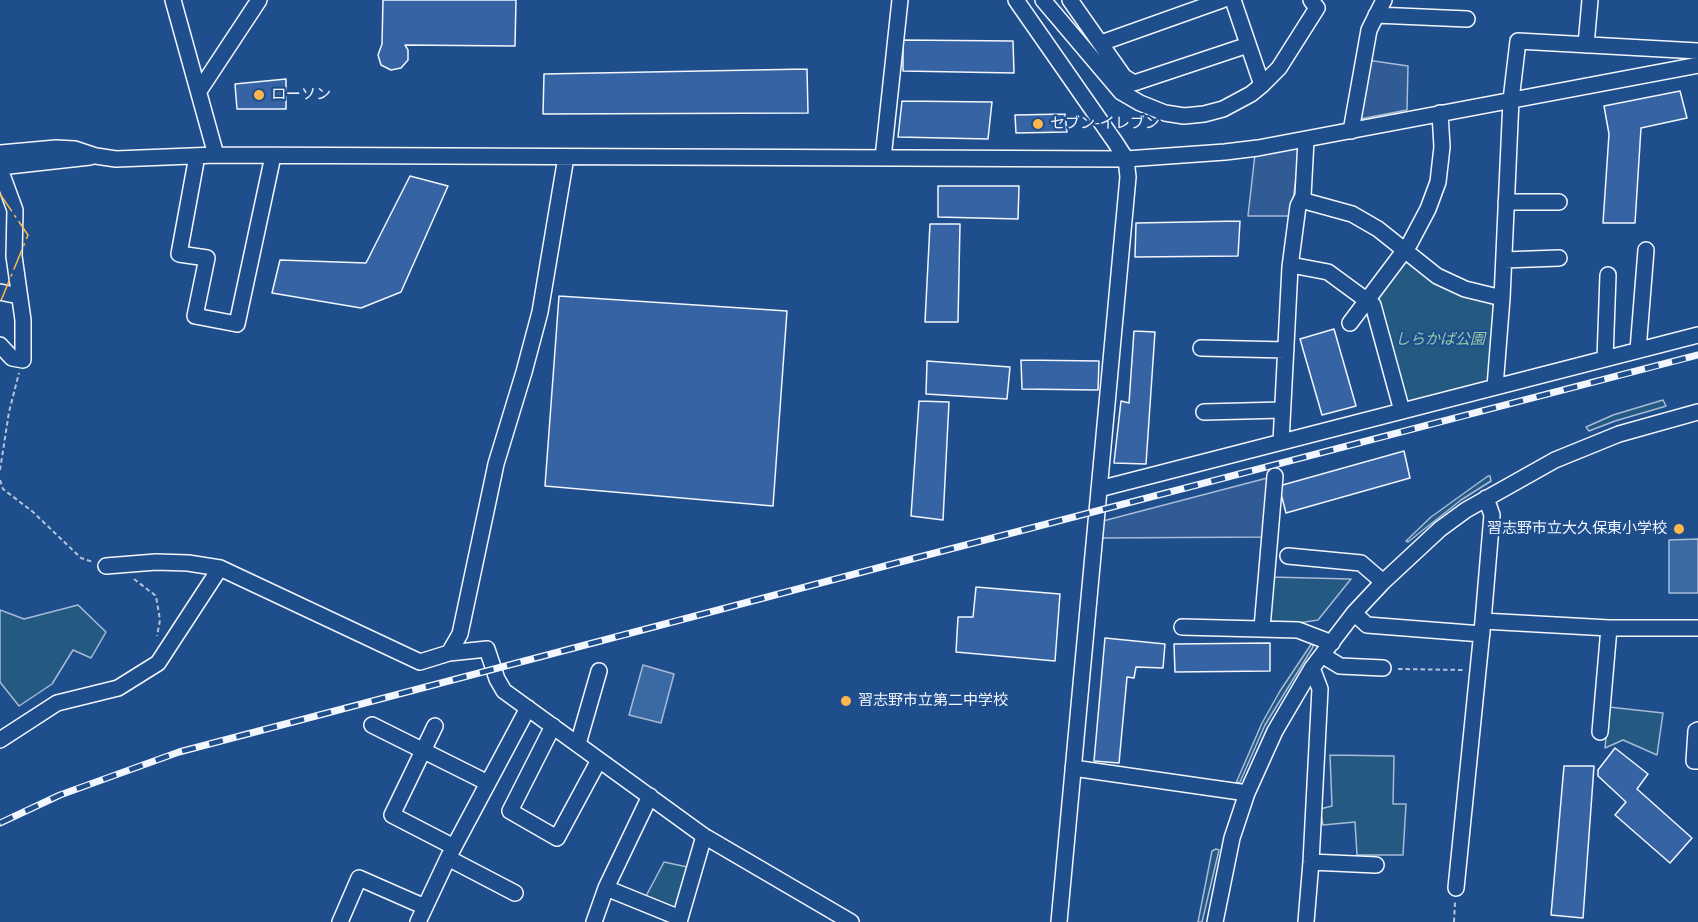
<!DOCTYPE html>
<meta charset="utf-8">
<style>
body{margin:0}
canvas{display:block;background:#1f4e8c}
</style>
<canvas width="1698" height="922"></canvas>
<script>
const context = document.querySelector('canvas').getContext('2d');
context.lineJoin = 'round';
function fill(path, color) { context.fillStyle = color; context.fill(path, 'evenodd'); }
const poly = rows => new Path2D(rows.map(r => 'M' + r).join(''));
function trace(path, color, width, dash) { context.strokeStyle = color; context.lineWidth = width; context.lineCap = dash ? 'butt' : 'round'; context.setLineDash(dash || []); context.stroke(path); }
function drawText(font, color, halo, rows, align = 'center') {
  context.font = font + ' "Noto Serif","Noto Sans JP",serif'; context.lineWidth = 4.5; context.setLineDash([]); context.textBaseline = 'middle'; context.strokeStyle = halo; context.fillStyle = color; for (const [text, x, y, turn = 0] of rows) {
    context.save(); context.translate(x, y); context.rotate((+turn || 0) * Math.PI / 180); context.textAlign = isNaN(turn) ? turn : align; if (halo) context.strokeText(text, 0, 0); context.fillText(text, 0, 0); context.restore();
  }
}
const green = poly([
 [1405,253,1499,299,1492,385,1402,405,1372,299,1405,253],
 [1663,400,1666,406,1663,407,1615,421,1589,431,1586,427,1613,415,1663,400],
 [1488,476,1490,476,1491,481,1461,500,1408,542,1406,541,1431,517,1488,476],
 [1269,577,1351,579,1318,620,1298,623,1267,621,1269,577],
 [78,605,106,632,91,658,73,650,52,684,19,706,0,682,0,610,24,619,78,605],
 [1312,643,1313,647,1265,725,1240,782,1236,783,1262,723,1280,691,1312,643],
 [1609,707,1663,713,1657,755,1623,740,1605,748,1609,707],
 [1330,755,1394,756,1393,804,1406,804,1403,855,1357,855,1355,822,1323,825,1320,809,1332,806,1330,755],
 [1216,849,1219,850,1202,922,1198,922,1212,851,1216,849],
 [664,862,692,868,679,910,645,898,664,862]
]);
const parking = poly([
 [1367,60,1408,66,1407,110,1355,120,1367,60],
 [1300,146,1291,216,1248,216,1255,154,1300,146],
 [1271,477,1267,537,1102,538,1103,521,1271,477]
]);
const water = poly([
 [1698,539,1698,593,1669,593,1669,540,1698,539],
 [643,665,674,674,661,723,629,715,643,665]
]);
const building = poly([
 [383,0,516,0,515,46,405,45,408,50,408,60,401,68,391,70,381,65,378,55,382,44,383,0],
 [903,40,1013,41,1014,73,903,71,903,40],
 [807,69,808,113,543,114,544,74,807,69],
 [286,79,286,109,237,109,235,84,286,79],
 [1680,91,1687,118,1641,128,1635,223,1603,223,1609,134,1604,106,1680,91],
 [902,101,992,102,988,139,898,137,902,101],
 [1065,114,1067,132,1016,133,1015,115,1065,114],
 [410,176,448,186,401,292,361,308,272,293,280,260,366,263,410,176],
 [938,186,1019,186,1018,219,938,217,938,186],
 [1240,221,1238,256,1135,257,1136,223,1240,221],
 [930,224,960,224,958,322,925,322,930,224],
 [559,296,787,311,773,506,545,486,559,296],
 [1334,329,1356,406,1322,415,1300,339,1334,329],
 [1134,331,1155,332,1146,464,1114,463,1121,401,1129,403,1134,331],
 [1021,360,1099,361,1098,390,1022,389,1021,360],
 [927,361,1010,367,1007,399,926,394,927,361],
 [919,401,949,402,943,520,911,516,919,401],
 [1404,451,1410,478,1286,513,1279,486,1404,451],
 [976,587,1060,594,1055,661,956,652,958,617,973,617,976,587],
 [1105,638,1165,644,1163,668,1136,667,1134,678,1127,677,1119,763,1094,761,1105,638],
 [1270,643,1270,671,1175,672,1174,644,1270,643],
 [1615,748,1648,774,1637,789,1692,838,1670,863,1615,815,1626,802,1598,776,1598,770,1615,748],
 [1564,766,1594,766,1583,918,1551,915,1564,766]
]);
const path = poly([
 [0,470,9,412,19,373],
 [0,480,3,489,33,512,81,558,93,562],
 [134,579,156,596,160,620,157,636],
 [1398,669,1464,670],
 [1454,922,1455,902]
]);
const minor = poly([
 [173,0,216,155],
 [1016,0,1115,142,1126,159,1128,177,1059,922],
 [1043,0,1121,92,1140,103,1165,113,1184,116,1204,114,1223,109,1251,94,1262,85,1279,68,1317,8,1311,0],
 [1070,0,1124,77,1134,83,1248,45],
 [1233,0,1262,85],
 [1376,15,1467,19],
 [1101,43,1222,0],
 [1586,45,1590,0],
 [199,91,259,0],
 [1351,131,1369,30,1384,0],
 [0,153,56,148,75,149,96,156,116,159,216,155,1126,159,1225,152,1258,148,1698,65],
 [197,156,179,254,207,258,195,316,237,324,273,156],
 [883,158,900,0],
 [0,167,90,157],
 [0,169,15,210,14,256,23,320,23,360,12,358,0,345],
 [1301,200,1352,214,1378,229,1437,276,1465,289,1502,298],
 [1506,202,1559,202],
 [1504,260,1559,258],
 [1291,265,1328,272,1373,305,1402,411],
 [0,292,19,296],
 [1350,323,1410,243,1428,209,1438,182,1442,147,1440,113],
 [1201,348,1286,350],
 [1638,350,1646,250],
 [1605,359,1608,275],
 [1495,387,1502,298,1511,100,1518,41,1698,51],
 [1204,412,1282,410],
 [1281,442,1290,267,1298,206,1303,196,1306,140],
 [1099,489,1698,335],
 [1288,556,1361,563,1383,582],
 [106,566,156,562,188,563,220,568,420,662,449,653,487,649,497,679,504,691,704,836,851,922],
 [1354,613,1367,625,1482,634],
 [1483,621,1609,628,1698,628],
 [1182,627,1298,630,1332,643],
 [1262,628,1275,476],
 [449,653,460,634,496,464,524,372,540,312,566,157],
 [1322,655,1340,666,1383,668],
 [372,725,488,783],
 [435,726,392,815,454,847],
 [553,726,510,811,557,838,599,760],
 [1698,730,1696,731,1694,761,1698,761],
 [1600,732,1609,628],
 [0,740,57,703,118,688,158,663,220,568],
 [578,744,599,671],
 [1073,768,1247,793],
 [650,796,606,888,680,918],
 [448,858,515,893],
 [1311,862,1376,865],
 [1456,888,1483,621,1492,515,1486,498],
 [340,922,359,878,425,907],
 [418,922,448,858,528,708],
 [594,922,606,888],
 [679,922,704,836],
 [1215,922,1232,838,1247,793,1275,731,1312,668,1354,613,1383,582,1440,529,1466,510,1555,460,1619,434,1698,412],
 [1306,922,1311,862,1320,689,1312,668]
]);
const rail = poly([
 [0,823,60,795,179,752,904,561,1698,355]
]);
const power = poly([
 [0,194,28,235,0,303]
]);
const markers = [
 [259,95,6,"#ffb74d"],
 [1038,124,6,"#ffb74d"],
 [1679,529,6,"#ffb74d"],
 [846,701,6,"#ffb74d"]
];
const poiNames = [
 ["ローソン",271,95],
 ["セブン-イレブン",1050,124],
 ["習志野市立大久保東小学校",1667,529,"right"],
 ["習志野市立第二中学校",858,701]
];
const parkNames = [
 ["しらかば公園",1440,340]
];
fill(green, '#245a82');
trace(green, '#a8bbd7', 1.5);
fill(parking, '#305b95');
trace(parking, '#a8bbd7', 1.5);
fill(water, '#3b69a3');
trace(water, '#a8bbd7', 1.5);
fill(building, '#3563a3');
trace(building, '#f2f6ff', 1.5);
trace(minor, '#f2f6ff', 18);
trace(path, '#b3c4dc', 2, [4.5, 3]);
trace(minor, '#1f4e8c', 15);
trace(rail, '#f2f6ff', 7);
trace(rail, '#1f4e8c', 4.5, [14]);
trace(power, '#ffb74d', 1.5, [21, 4.5, 3, 4.5]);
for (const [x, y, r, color] of markers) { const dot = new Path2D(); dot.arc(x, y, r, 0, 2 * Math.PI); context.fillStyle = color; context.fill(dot); trace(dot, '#1f4e8c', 2); }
drawText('15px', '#f2f6ff', '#1f4e8c', poiNames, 'left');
drawText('italic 15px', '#97c8a6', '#1f4e8c', parkNames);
</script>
